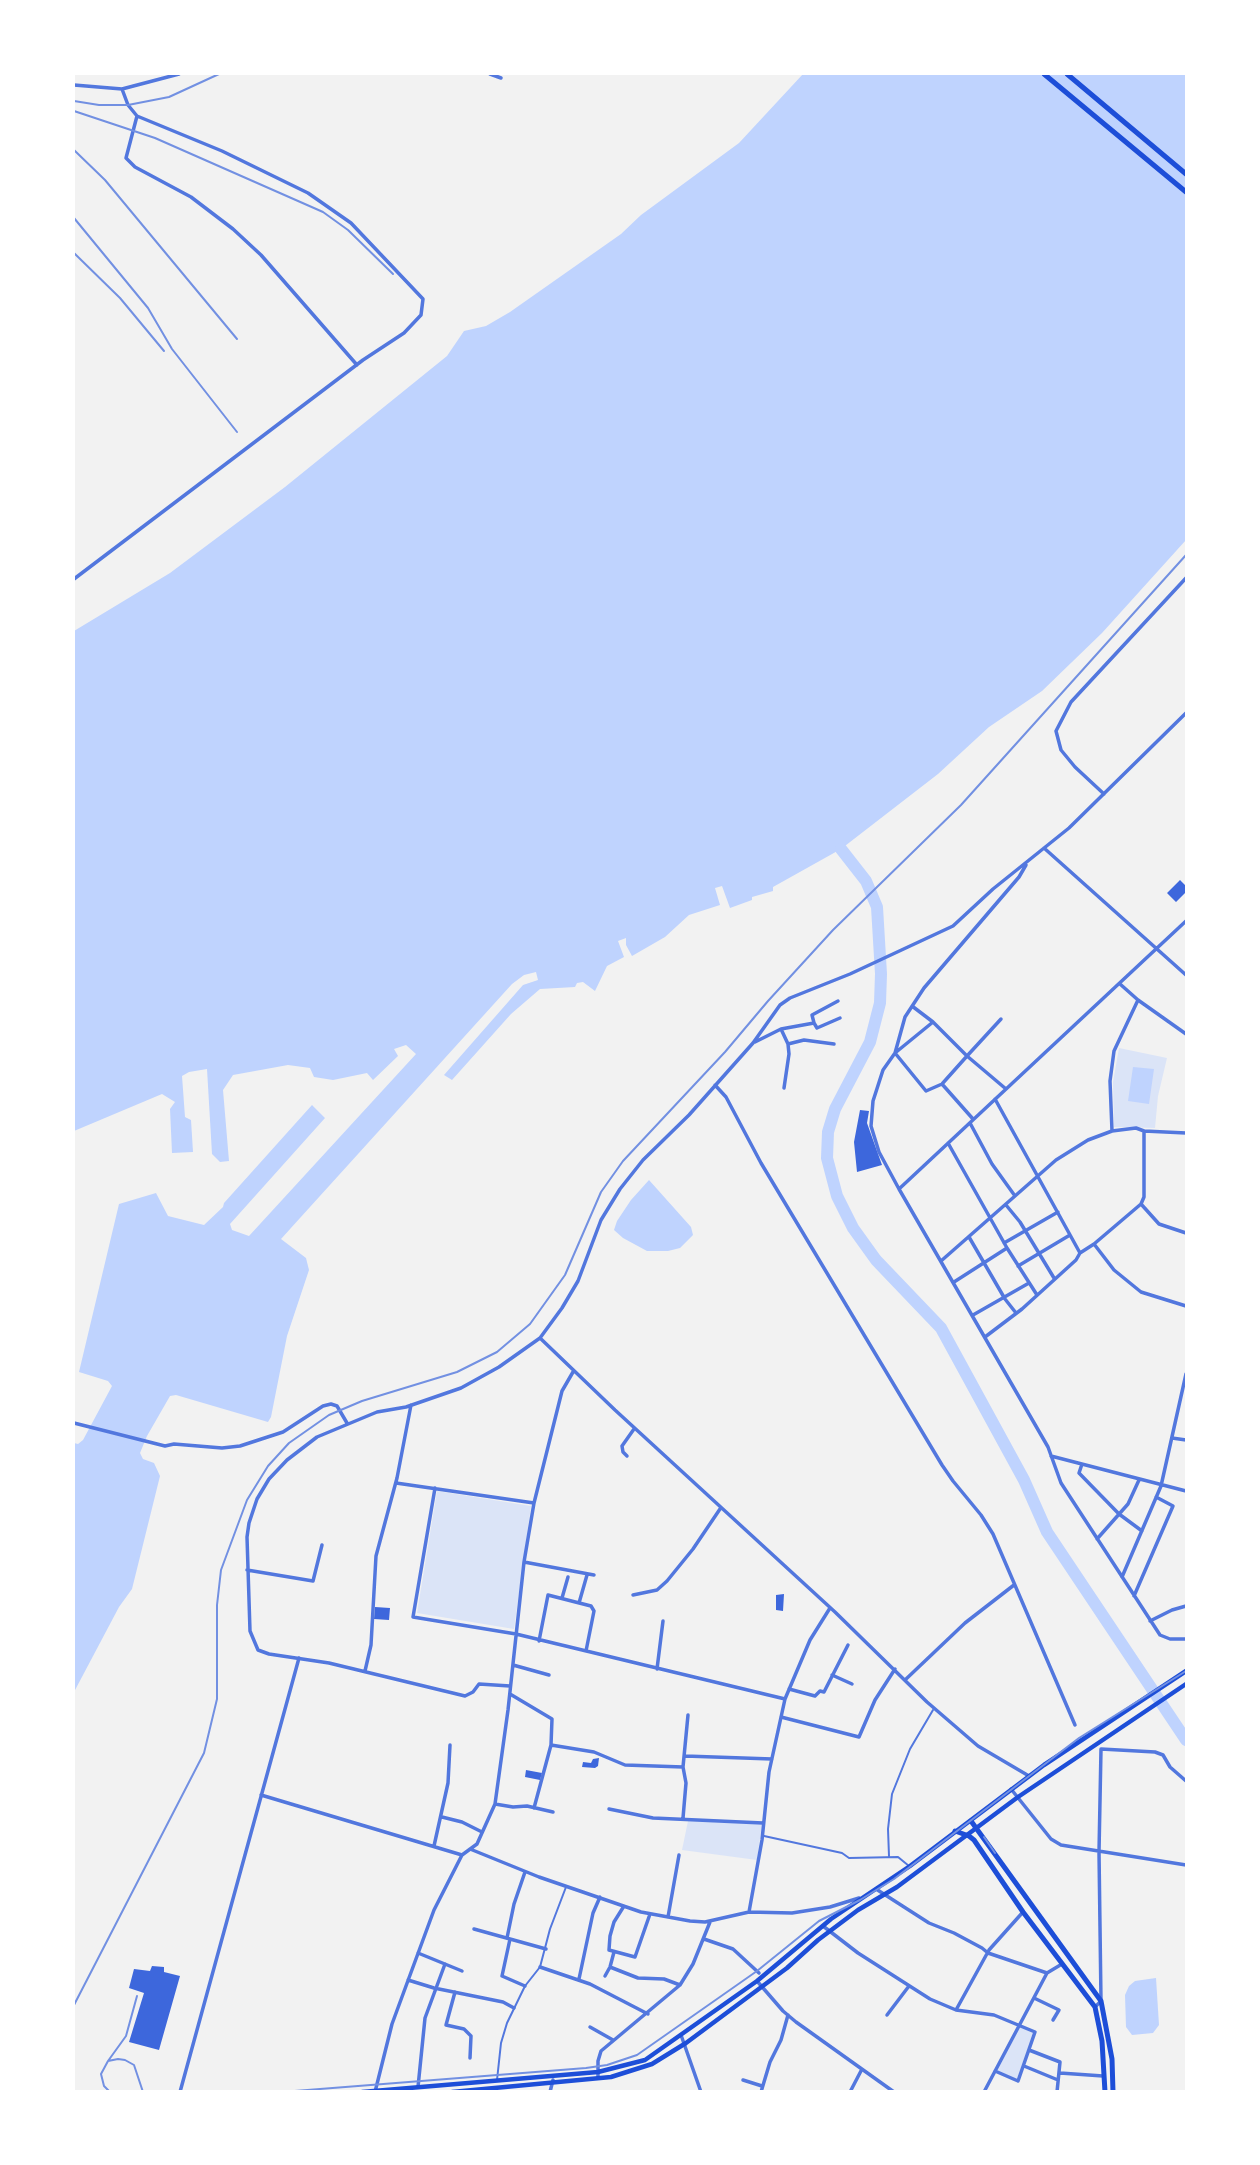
<!DOCTYPE html>
<style>
body{margin:0}
#map{position:relative;width:1260px;height:2165px;overflow:hidden;background:#f2f2f2;font-family:"Golos Text",sans-serif}
canvas{display:block}
.frame{position:absolute;inset:0;border:75px solid #fff;pointer-events:none}
</style>
<div id="map">
<canvas width="1260" height="2165"></canvas>
<div class="frame"></div>
</div>
<script>
const context = document.querySelector('canvas').getContext('2d');
context.lineJoin = 'round';
function fill(path, color) { context.fillStyle = color; context.fill(path, 'evenodd'); }
const poly = rows => new Path2D(rows.map(r => 'M' + r).join(''));
function trace(path, color, width, dash) { context.strokeStyle = color; context.lineWidth = width; context.lineCap = dash ? 'butt' : 'round'; context.setLineDash(dash || []); context.stroke(path); }
const green = poly([
 [1119,1048,1167,1058,1158,1096,1155,1128,1114,1127,1113,1082],
 [437,1491,531,1506,514,1629,417,1613],
 [688,1821,762,1824,757,1860,682,1850],
 [1020,2027,1033,2033,1017,2079,997,2071]
]);
const water = poly([
 [803,74,1186,74,1186,540,1102,633,1042,691,989,727,938,774,841,849,773,887,773,891,752,897,752,900,730,908,722,886,715,888,720,905,689,915,665,937,632,956,626,945,626,938,618,941,624,957,607,966,595,991,583,982,577,983,575,987,540,989,511,1014,452,1080,444,1075,523,985,538,980,536,972,524,975,512,984,281,1239,306,1258,309,1270,287,1336,271,1417,268,1422,176,1395,170,1396,147,1436,140,1453,143,1459,154,1463,160,1476,132,1589,119,1607,74,1692,74,1443,78,1444,83,1440,112,1386,108,1381,79,1372,119,1204,156,1193,168,1216,204,1225,223,1207,224,1203,312,1105,325,1118,230,1224,232,1230,249,1236,416,1054,406,1045,394,1049,398,1056,373,1080,367,1073,333,1080,314,1077,310,1068,288,1065,233,1075,223,1090,229,1161,220,1162,212,1154,207,1069,189,1072,182,1076,185,1117,191,1120,193,1152,172,1153,170,1109,175,1102,162,1094,74,1131,74,631,170,573,285,487,447,356,464,331,486,326,510,312,621,234,641,215,739,143],
 [1133,1067,1154,1069,1149,1104,1128,1101],
 [649,1180,691,1227,693,1235,680,1248,668,1251,647,1251,623,1238,614,1230,617,1221,631,1200],
 [1156,1978,1159,2025,1153,2033,1132,2035,1126,2027,1125,1995,1129,1986,1135,1981]
]);
const river = poly([
 [841,849,866,881,877,907,881,974,880,1003,870,1042,835,1109,828,1132,827,1158,837,1196,853,1228,876,1260,941,1328,1024,1480,1047,1532,1186,1740]
]);
const building = poly([
 [1180,880,1186,886,1186,892,1176,902,1167,893],
 [860,1110,869,1111,867,1123,882,1165,857,1172,854,1142],
 [784,1594,783,1611,776,1610,776,1595],
 [375,1607,390,1608,389,1620,374,1619],
 [599,1758,598,1766,595,1768,582,1767,583,1762,591,1763,593,1759],
 [526,1770,542,1773,540,1780,525,1777],
 [152,1966,164,1967,164,1972,180,1976,159,2050,129,2042,144,1993,129,1988,134,1969,150,1971]
]);
const service = poly([
 [764,1836,842,1853,849,1858,898,1857,909,1866],
 [889,1856,888,1829,892,1794,910,1749,933,1710],
 [497,2080,501,2043,507,2023,525,1986,540,1967,550,1929,566,1887]
]);
const minor = poly([
 [490,74,501,78],
 [74,85,122,89,179,74],
 [137,116,126,158,135,167,191,197,233,229,261,255,357,365],
 [74,579,363,360,404,333,421,315,423,299,351,223,308,193,222,151,137,116,128,105,122,89],
 [1104,794,1075,767,1061,750,1056,731,1071,702,1186,578],
 [1044,848,1186,975],
 [1026,865,1019,877,924,988,905,1017,895,1053,883,1070,873,1101,871,1126,879,1152,899,1189,1048,1447,1061,1483,1160,1635,1170,1639,1186,1639],
 [1120,984,1138,1000,1186,1034],
 [912,1006,933,1022,895,1053,926,1091,942,1084,967,1056,1006,1089],
 [933,1022,967,1056,1001,1019],
 [814,1023,817,1028,840,1018],
 [781,1029,788,1044,789,1054,784,1088],
 [755,1042,781,1029,814,1023,812,1015,838,1001],
 [788,1044,804,1040,834,1044],
 [942,1084,973,1119],
 [715,1085,726,1097,761,1163,942,1465,953,1481,981,1515,993,1534,1075,1725],
 [995,1099,1080,1253,1094,1244,1114,1270,1141,1292,1186,1306],
 [970,1123,992,1164,1015,1196],
 [1112,1131,1110,1081,1114,1051,1138,1000],
 [948,1143,1007,1248,1037,1295],
 [899,1189,1186,921],
 [1141,1204,1144,1197,1144,1131,1186,1133],
 [1006,1205,1020,1222,1054,1278],
 [969,1237,1005,1299,1016,1313],
 [1004,1243,1058,1212],
 [1094,1244,1141,1204,1159,1224,1186,1233],
 [941,1261,1056,1160,1088,1140,1112,1131,1136,1128,1144,1131],
 [1018,1266,1070,1235],
 [954,1282,1007,1248],
 [973,1315,1029,1283],
 [985,1337,1022,1309,1076,1260,1080,1253],
 [540,1338,615,1410,835,1612,927,1702,978,1746,1029,1776],
 [74,1423,165,1446,174,1444,222,1448,240,1446,283,1432,323,1406,331,1404,337,1406,347,1423],
 [1172,1438,1186,1440],
 [627,1456,623,1452,622,1446,634,1429],
 [1051,1456,1186,1491],
 [1082,1464,1079,1473,1119,1514,1142,1531],
 [396,1483,534,1503],
 [435,1488,413,1617,516,1634,785,1699],
 [1097,1539,1128,1504,1139,1480],
 [524,1562,594,1575],
 [247,1570,313,1581,322,1545],
 [1122,1577,1161,1486,1186,1374],
 [633,1595,657,1590,667,1581,693,1549,720,1509],
 [1134,1596,1173,1506,1156,1497],
 [562,1598,568,1577],
 [579,1603,587,1575],
 [1150,1621,1172,1610,1186,1606],
 [539,1641,548,1595,591,1606,594,1611,586,1651],
 [513,1665,549,1675],
 [657,1669,663,1621],
 [365,1671,371,1645,376,1556,397,1478,411,1405],
 [832,1675,852,1684],
 [905,1680,965,1623,1014,1585],
 [510,1686,479,1684,473,1692,465,1696,329,1663,269,1654,258,1650,250,1631,247,1537,249,1523,257,1499,269,1479,287,1460,317,1437,377,1412,406,1407,461,1388,499,1367,540,1338,562,1308,578,1281,601,1220,620,1189,643,1160,689,1115,753,1043,780,1005,790,998,850,974,953,926,993,889,1069,828,1186,713],
 [789,1689,815,1696,820,1691,824,1692,848,1645],
 [510,1694,552,1719,551,1745,534,1808],
 [781,1717,859,1737,875,1700,895,1669],
 [551,1745,594,1752,625,1765,683,1767,688,1715],
 [685,1756,772,1759],
 [1011,1789,1051,1839,1061,1845,1186,1865],
 [261,1795,462,1855],
 [495,1804,513,1807,527,1806,553,1812],
 [609,1809,653,1818,763,1823],
 [442,1817,462,1822,482,1832],
 [683,1818,686,1783,683,1767],
 [434,1846,448,1783,450,1745],
 [470,1849,539,1877,641,1912,690,1921,705,1922,749,1912,792,1913,830,1907,859,1898],
 [876,1889,929,1923,954,1933,982,1948,988,1953,1047,1973],
 [624,1906,614,1922,610,1936,609,1950,635,1957,650,1914],
 [749,1912,762,1840,769,1772,785,1699,810,1640,830,1608],
 [668,1917,679,1855],
 [823,1926,858,1953,930,1999,956,2010,994,2015,1035,2032,1018,2081,995,2071],
 [474,1929,546,1949],
 [507,1938,514,1904,525,1872],
 [510,1939,502,1976,525,1986],
 [704,1939,733,1949,759,1973],
 [418,1953,462,1971],
 [540,1967,590,1984,648,2014],
 [610,1967,638,1978,664,1979,680,1985],
 [605,1976,610,1967,614,1952],
 [579,1979,593,1913,600,1897],
 [408,1980,434,1988,503,2002,514,2008],
 [757,1981,783,2011,796,2022,894,2092],
 [455,1992,446,2025,464,2029,471,2036,470,2058],
 [1034,1998,1059,2010,1053,2020],
 [1095,2007,1101,2001,1099,1852,1101,1749,1155,1752,1163,1755,1170,1767,1186,1781],
 [956,2010,989,1950,1023,1912],
 [887,2015,909,1986],
 [590,2027,613,2040],
 [681,2035,701,2092],
 [1029,2050,1060,2062,1057,2092],
 [1024,2066,1058,2080],
 [1060,2073,1103,2076],
 [598,2078,598,2061,601,2051,680,1985,693,1964,710,1922],
 [743,2080,762,2086],
 [418,2087,425,2018,445,1964],
 [180,2092,299,1658],
 [375,2092,392,2024,434,1910,462,1855,477,1844,495,1804,508,1710,524,1562,534,1503,562,1391,573,1372],
 [550,2092,553,2080],
 [761,2092,770,2062,781,2040,788,2015],
 [850,2092,862,2069],
 [984,2092,1047,1973,1062,1964]
]);
const secondary = poly([
 [362,2092,598,2072,645,2060,757,1981,831,1919,910,1866,1044,1765,1186,1671],
 [452,2092,611,2077,652,2064,686,2043,787,1968,818,1940,858,1910,897,1887,1018,1797,1186,1684]
]);
const primary = poly([
 [971,1821,1101,2001,1112,2059,1113,2092],
 [955,1831,969,1836,974,1840,1023,1912,1095,2007,1102,2041,1105,2092]
]);
const trunk = poly([
 [1044,74,1186,192],
 [1067,74,1186,174]
]);
const tram = poly([
 [984,1837,995,1853],
 [108,2061,126,2036,137,1996],
 [110,2092,104,2086,101,2074,108,2061,118,2059,125,2060,134,2065,143,2092],
 [282,2092,586,2068,607,2065,637,2055,757,1971,819,1921,860,1900,894,1879,1079,1738,1186,1671]
]);
const rail = poly([
 [74,101,99,105,128,105,169,97,219,74],
 [74,111,155,138,323,212,348,230,393,274],
 [74,150,105,180,237,339],
 [74,218,148,308,172,349,237,432],
 [74,253,120,298,164,351],
 [74,2005,204,1753,217,1699,217,1605,221,1570,247,1500,268,1466,289,1443,329,1415,362,1401,457,1372,497,1352,530,1324,565,1275,601,1192,623,1161,725,1052,768,1001,833,930,961,805,1186,555]
]);
fill(green, '#dbe4f7');
fill(water, '#bfd3fe');
trace(river, '#bfd3fe', 12);
fill(building, '#3d67dc');
trace(service, '#5277de', 2);
trace(minor, '#5277de', 3.5);
trace(secondary, '#1d4ed8', 4.5);
trace(primary, '#1d4ed8', 5);
trace(trunk, '#1d4ed8', 5);
trace(tram, '#7290e2', 2);
trace(rail, '#7290e2', 2);
</script>
